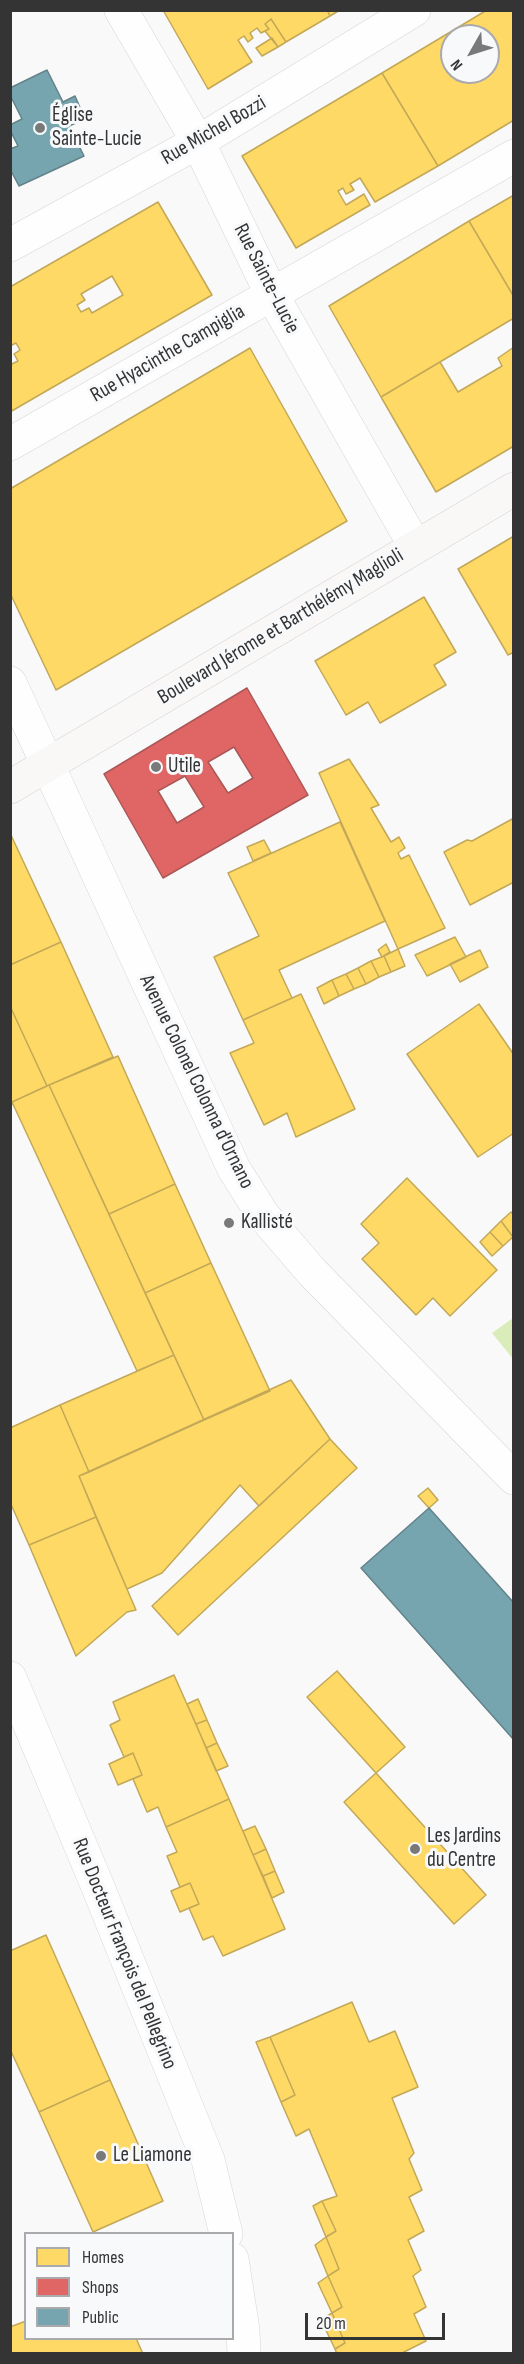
<!DOCTYPE html>
<meta charset="utf-8">
<style>
body{margin:0}
#map{position:relative;width:524px;height:2364px;overflow:hidden;background:#f9f9fa;font-family:"Sofia Sans Condensed",sans-serif}
canvas{display:block}
.frame{position:absolute;inset:0;border:12px solid #343435;pointer-events:none}
.legend{position:absolute;left:24px;top:2232px;width:210px;height:108px;box-sizing:border-box;background:#f8f9fb;border:2px solid #aaaaac;margin:0;padding:8px 10px;list-style:none;font-size:18px;color:#343435}
.legend li{display:flex;align-items:center;gap:12px;height:30px}
.legend b{width:30px;border:2px solid #aaaaac}
.north{position:absolute;left:440px;top:24px;width:60px;height:60px;box-sizing:border-box;background:#f8f9fb;border:2px solid #aaaaac;border-radius:50%;rotate:231deg;font-size:16px;font-weight:700;line-height:24px;text-align:center;color:#343435}
.north::after{content:'';display:block;margin:auto;width:21px;height:27px;background:#79797a;clip-path:polygon(50% 0,100% 100%,50% 72%,0 100%)}
.scale{position:absolute;left:305px;top:2313px;width:140px;height:27px;box-sizing:border-box;border:3px solid #343435;border-top:0;padding-left:8px;font-size:18px;line-height:21px;white-space:nowrap;color:#343435;-webkit-text-stroke:4px #f8f9fb;paint-order:stroke}
</style>
<div id="map">
<canvas width="524" height="2364"></canvas>
<div class="frame"></div>
<ul class="legend">
<li><b style="height:16px;background:#ffd966"></b>Homes</li>
<li><b style="height:16px;background:#e06666"></b>Shops</li>
<li><b style="height:16px;background:#76a5af"></b>Public</li>
</ul>
<div class="north">N</div>
<div class="scale">20 m</div>
</div>
<script>
const context = document.querySelector('canvas').getContext('2d');
context.lineJoin = 'round';
function fill(path, color) { context.fillStyle = color; context.fill(path, 'evenodd'); }
const poly = rows => new Path2D(rows.map(r => 'M' + r).join(''));
function trace(path, color, width, dash) { context.strokeStyle = color; context.lineWidth = width; context.lineCap = dash ? 'butt' : 'round'; context.setLineDash(dash || []); context.stroke(path); }
function drawText(font, color, halo, rows, align = 'center') {
  context.font = font + ' "Sofia Sans Condensed",sans-serif'; context.lineWidth = 6; context.setLineDash([]); context.textBaseline = 'middle'; context.strokeStyle = halo; context.fillStyle = color; for (const [text, x, y, turn = 0] of rows) {
    context.save(); context.translate(x, y); context.rotate((+turn || 0) * Math.PI / 180); context.textAlign = isNaN(turn) ? turn : align; if (halo) context.strokeText(text, 0, 0); context.fillText(text, 0, 0); context.restore();
  }
}
const green = poly([
 [513,1318,513,1359,492,1333]
]);
const homes = poly([
 [163,10,327,10,330,16,286,42,271,19,265,24,269,29,261,33,257,28,250,33,253,38,248,42,244,36,238,40,252,62,208,89,163,10],
 [327,10,340,10,330,16,327,10],
 [487,10,514,10,514,120,438,166,382,73,487,10],
 [452,36,488,36,488,72,452,72,452,36],
 [271,19,286,42,278,47,265,31,269,29,265,24,271,19],
 [272,38,278,47,262,56,256,48,272,38],
 [382,73,438,166,375,202,360,178,350,184,354,190,346,194,343,188,338,191,346,205,364,194,370,205,296,248,242,156,382,73],
 [514,195,514,297,469,221,514,195],
 [158,202,212,295,10,412,10,365,18,361,14,354,20,350,16,343,10,346,10,287,158,202],
 [112,276,123,295,92,313,89,308,81,312,77,305,85,300,81,294,112,276],
 [469,221,514,297,514,318,381,397,329,306,469,221],
 [514,347,514,446,436,492,381,397,440,362,458,392,502,366,498,358,514,347],
 [250,348,347,521,56,690,10,593,10,489,250,348],
 [514,536,514,652,508,655,458,569,514,536],
 [424,597,456,652,434,665,446,685,380,723,368,702,346,715,315,661,424,597],
 [349,759,379,805,371,808,391,842,399,837,405,848,398,853,401,859,409,855,445,928,398,949,319,773,349,759],
 [514,818,514,882,470,905,444,852,467,840,472,841,514,818],
 [340,822,385,921,279,970,292,998,243,1020,214,957,259,936,228,873,340,822],
 [10,833,61,942,10,965,10,833],
 [264,840,271,853,253,861,247,847,264,840],
 [455,937,466,957,427,976,415,955,455,937],
 [61,942,113,1057,47,1086,10,1006,10,965,61,942],
 [386,944,390,952,382,957,378,950,386,944],
 [398,949,405,966,391,972,384,956,398,949],
 [480,950,488,967,460,982,450,964,480,950],
 [384,956,391,972,379,977,371,961,384,956],
 [371,961,379,977,366,984,358,968,371,961],
 [358,968,366,984,354,989,346,974,358,968],
 [346,974,354,989,339,996,332,980,346,974],
 [332,980,339,996,324,1004,317,988,332,980],
 [301,994,355,1109,296,1137,287,1113,264,1125,230,1053,254,1043,243,1020,301,994],
 [479,1004,514,1055,514,1133,478,1157,407,1054,479,1004],
 [10,1006,47,1086,12,1102,13,1104,10,1105,10,1006],
 [118,1056,175,1184,109,1214,49,1085,118,1056],
 [49,1085,174,1355,137,1371,12,1102,49,1085],
 [407,1178,497,1270,450,1316,433,1298,416,1315,362,1259,379,1243,361,1224,407,1178],
 [175,1184,211,1263,145,1293,109,1214,175,1184],
 [511,1212,514,1215,513,1237,501,1221,511,1212],
 [501,1221,513,1237,503,1246,490,1232,501,1221],
 [490,1232,503,1246,492,1256,480,1242,490,1232],
 [211,1263,270,1391,204,1420,145,1293,211,1263],
 [174,1355,204,1420,89,1472,60,1405,174,1355],
 [291,1380,330,1439,259,1506,240,1485,162,1573,127,1589,79,1476,291,1380],
 [60,1405,89,1472,79,1476,96,1517,29,1545,10,1502,10,1428,60,1405],
 [330,1439,357,1468,178,1635,152,1606,330,1439],
 [428,1488,438,1500,429,1508,418,1496,428,1488],
 [96,1517,136,1610,127,1612,76,1656,29,1545,96,1517],
 [337,1671,405,1747,376,1773,307,1697,337,1671],
 [174,1675,229,1799,166,1827,158,1807,147,1812,133,1779,142,1775,133,1753,124,1757,110,1725,120,1720,113,1702,174,1675],
 [198,1699,207,1720,196,1724,187,1704,198,1699],
 [207,1720,217,1743,206,1748,196,1724,207,1720],
 [217,1743,228,1766,216,1771,206,1748,217,1743],
 [133,1753,142,1775,118,1785,109,1764,133,1753],
 [376,1773,486,1895,454,1924,344,1802,376,1773],
 [229,1799,285,1929,223,1956,213,1936,203,1940,189,1908,199,1904,190,1883,180,1887,167,1856,177,1852,166,1827,229,1799],
 [255,1826,266,1849,253,1855,243,1831,255,1826],
 [266,1849,275,1871,263,1876,253,1855,266,1849],
 [275,1871,284,1892,272,1898,263,1876,275,1871],
 [190,1883,199,1904,180,1912,171,1891,190,1883],
 [46,1935,110,2080,39,2112,10,2049,10,1951,46,1935],
 [352,2002,369,2042,395,2031,418,2087,392,2098,414,2153,409,2159,422,2190,409,2197,424,2231,408,2240,421,2270,413,2276,426,2307,414,2314,426,2341,400,2354,337,2354,335,2349,345,2343,332,2313,342,2307,328,2276,339,2269,326,2237,336,2231,322,2201,337,2196,309,2129,296,2136,281,2102,295,2095,270,2037,352,2002],
 [270,2037,295,2095,281,2102,256,2042,270,2037],
 [110,2080,163,2201,93,2232,39,2112,110,2080],
 [322,2201,336,2231,326,2237,313,2206,322,2201],
 [326,2237,339,2269,328,2276,315,2245,326,2237],
 [328,2276,342,2307,332,2313,318,2283,328,2276],
 [332,2313,345,2343,335,2349,321,2320,332,2313],
 [26,2321,26,2338,136,2338,143,2354,10,2354,10,2327,26,2321]
]);
const shops = poly([
 [247,688,308,795,163,878,104,774,247,688],
 [234,747,253,778,228,793,208,762,234,747],
 [185,776,204,807,177,823,158,791,185,776]
]);
const public = poly([
 [47,70,63,102,75,96,85,119,69,126,84,156,19,186,10,169,10,149,18,146,10,130,10,125,22,119,10,95,10,88,47,70],
 [429,1508,514,1603,514,1740,361,1568,429,1508]
]);
const minor = poly([
 [121,10,198,142,272,295,415,546],
 [10,245,198,142,414,10],
 [10,444,514,156],
 [10,683,234,1169,263,1215,312,1272,514,1478],
 [10,1678,98,1887,208,2160,226,2234],
 [232,2259,243,2330,244,2354]
]);
const secondary = poly([
 [10,787,514,489]
]);
const markers = [
 [40,128,6,"#79797a"],
 [156,767,6,"#79797a"],
 [229,1223,6,"#79797a"],
 [415,1849,6,"#79797a"],
 [101,2156,6,"#79797a"]
];
const poiNames = [
 ["Église",52,116],
 ["Sainte-Lucie",52,140],
 ["Utile",168,767],
 ["Kallisté",241,1223],
 ["Les Jardins",427,1837],
 ["du Centre",427,1861],
 ["Le Liamone",113,2156]
];
const streetNames = [
 ["Rue Michel Bozzi",214,131,-30],
 ["Rue Sainte-Lucie",266,279,63],
 ["Rue Hyacinthe Campiglia",168,354,-30],
 ["Boulevard Jérome et Barthélémy Maglioli",281,627,-31],
 ["Avenue Colonel Colonna d'Ornano",196,1082,64],
 ["Rue Docteur François del Pellegrino",124,1954,68]
];
fill(green, '#dbecbb');
fill(homes, '#ffd966');
trace(homes, '#c2a857', 1.5);
fill(shops, '#e06666');
trace(shops, '#ac5757', 1.5);
fill(public, '#76a5af');
trace(public, '#62838a', 1.5);
trace(minor, '#d5d5d6', 34);
trace(secondary, '#d5d5d6', 34);
trace(minor, '#fefefe', 33);
trace(secondary, '#faf7f7', 33);
for (const [x, y, r, color] of markers) { const dot = new Path2D(); dot.arc(x, y, r, 0, 2 * Math.PI); context.fillStyle = color; context.fill(dot); trace(dot, '#f8f9fb', 2); }
drawText('21px', '#343435', '#f8f9fb', poiNames, 'left');
drawText('21px', '#343435', '#f8f9fb', streetNames);
</script>
